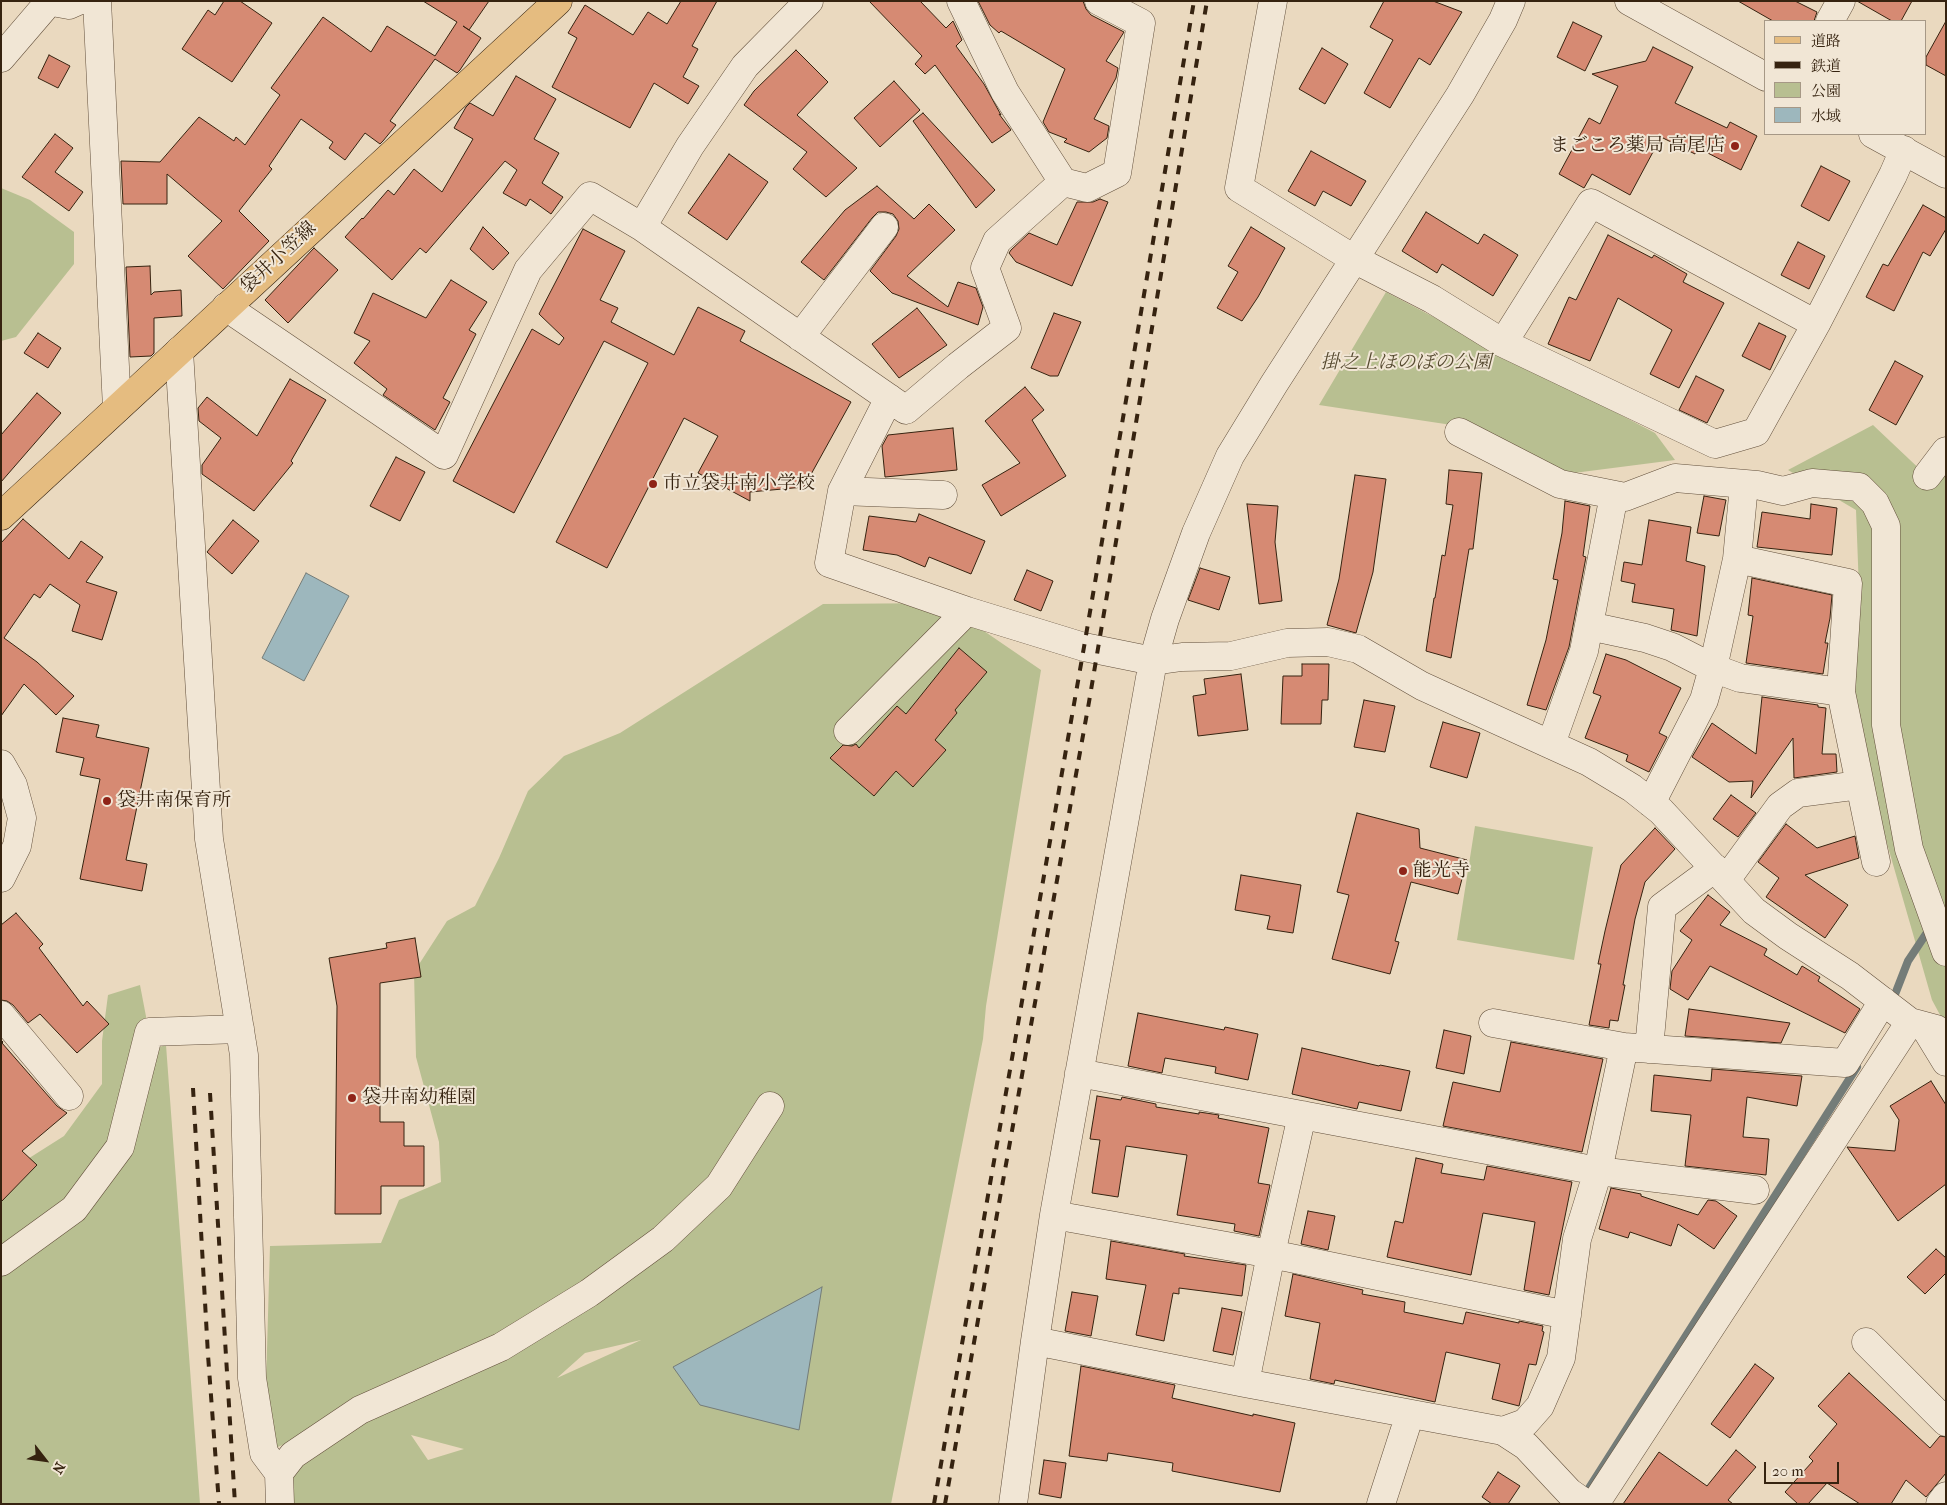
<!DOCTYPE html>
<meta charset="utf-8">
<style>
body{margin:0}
#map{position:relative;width:1947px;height:1505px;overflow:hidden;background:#ead9bf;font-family:"IM FELL French Canon","Noto Serif JP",serif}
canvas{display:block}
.frame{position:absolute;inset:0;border:2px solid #362310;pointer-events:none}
.legend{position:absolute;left:1764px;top:20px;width:162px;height:115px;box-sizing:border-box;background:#f1e6d5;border:1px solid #a69886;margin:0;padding:6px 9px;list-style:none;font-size:15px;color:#362310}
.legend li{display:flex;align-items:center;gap:10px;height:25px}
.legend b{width:25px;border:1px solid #a69886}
.north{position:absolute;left:20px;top:1435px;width:50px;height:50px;-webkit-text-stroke:4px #f1e6d5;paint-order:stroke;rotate:120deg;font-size:14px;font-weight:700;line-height:20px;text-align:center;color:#362310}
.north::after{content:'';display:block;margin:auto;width:18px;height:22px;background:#362310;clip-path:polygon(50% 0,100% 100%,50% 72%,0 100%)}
.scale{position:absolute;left:1764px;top:1462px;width:75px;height:22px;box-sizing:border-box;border:2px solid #362310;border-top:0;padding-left:6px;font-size:15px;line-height:18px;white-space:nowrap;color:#362310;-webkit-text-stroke:4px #f1e6d5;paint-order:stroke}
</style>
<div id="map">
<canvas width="1947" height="1505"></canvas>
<div class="frame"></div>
<ul class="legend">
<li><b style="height:6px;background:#e5bc80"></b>道路</li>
<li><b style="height:6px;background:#362310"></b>鉄道</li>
<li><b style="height:14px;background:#b8bf91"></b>公園</li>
<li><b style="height:14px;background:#9db7bd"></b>水域</li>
</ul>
<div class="north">N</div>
<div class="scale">20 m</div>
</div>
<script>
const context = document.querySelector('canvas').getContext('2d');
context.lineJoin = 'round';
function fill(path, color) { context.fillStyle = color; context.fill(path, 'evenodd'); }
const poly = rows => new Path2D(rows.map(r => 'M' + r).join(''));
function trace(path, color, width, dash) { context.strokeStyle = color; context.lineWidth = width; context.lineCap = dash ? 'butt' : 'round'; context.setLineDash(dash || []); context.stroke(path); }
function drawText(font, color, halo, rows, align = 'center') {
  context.font = font + ' "IM FELL French Canon","Noto Serif JP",serif'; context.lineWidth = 4; context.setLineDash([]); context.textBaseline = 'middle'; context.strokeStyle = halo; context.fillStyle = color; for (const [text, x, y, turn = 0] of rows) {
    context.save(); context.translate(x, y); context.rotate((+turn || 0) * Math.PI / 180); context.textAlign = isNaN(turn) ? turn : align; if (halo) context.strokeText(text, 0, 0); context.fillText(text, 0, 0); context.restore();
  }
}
const green = poly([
 [1,188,30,200,74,232,74,264,16,337,1,341],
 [1386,292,1655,433,1675,460,1566,474,1485,430,1319,405],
 [1873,425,1927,476,1946,458,1946,1026,1932,1000,1865,767,1849,691,1859,590,1856,510,1788,470],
 [943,603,1041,670,986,1006,983,1039,891,1504,279,1504,279,1473,360,1411,264,1453,270,1246,381,1243,399,1200,441,1182,439,1142,416,1057,414,972,447,921,475,906,499,858,528,791,564,756,620,733,823,604],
 [641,1340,557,1378,585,1353],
 [411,1435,464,1449,428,1460],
 [1475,826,1593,847,1574,960,1457,940],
 [140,985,149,1032,145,1052,166,1045,200,1504,1,1504,1,1196,23,1162,64,1136,102,1084,102,1041,108,995]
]);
const water = poly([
 [306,573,349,596,304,681,262,658,306,573],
 [822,1287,799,1430,700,1405,673,1367,822,1287]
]);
const stream = poly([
 [1892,1002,1908,961,1926,934,1932,931],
 [1584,1496,1857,1067]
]);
const building = poly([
 [224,1,240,1,272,23,232,82,182,49,208,10,215,15,224,1],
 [423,1,489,1,469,30,463,26,481,38,460,70,457,73,435,59,390,121,396,125,383,141,380,144,365,133,345,160,329,148,333,142,301,119,269,166,272,169,239,211,269,241,223,289,188,256,222,221,167,174,167,204,123,204,121,161,160,162,199,117,234,141,236,137,245,145,280,95,271,88,323,17,371,52,387,26,435,56,457,22,423,1],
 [681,1,717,1,692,46,698,49,683,77,699,86,688,104,654,83,630,128,552,87,577,38,568,33,585,5,633,35,648,12,667,24,681,1],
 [869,1,920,1,946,28,953,21,962,40,956,46,984,84,1001,115,999,114,1011,130,992,143,935,65,925,74,915,64,922,56,869,1],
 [978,1,1083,1,1086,9,1091,15,1124,32,1106,61,1118,68,1116,78,1094,119,1109,126,1107,138,1089,152,1064,142,1067,139,1049,132,1043,122,1065,69,1001,31,999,33,990,25,978,1],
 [1384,1,1433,1,1462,12,1430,65,1419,58,1390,108,1364,93,1393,40,1370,27,1384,1],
 [1738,1,1795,1,1817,12,1814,21,1773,21,1738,1],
 [1857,1,1912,1,1901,21,1892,21,1857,1],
 [1946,21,1946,76,1926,65,1926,57,1946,21],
 [1573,22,1602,36,1585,71,1557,57,1573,22],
 [1653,47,1693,67,1675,103,1727,128,1730,122,1757,136,1741,170,1698,148,1695,154,1661,137,1630,195,1592,174,1584,188,1559,174,1589,118,1600,124,1618,86,1592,74,1646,61,1653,47],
 [1322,48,1348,64,1325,104,1299,89,1322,48],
 [796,50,828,82,797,115,857,168,826,197,793,169,807,152,744,105,754,91,796,50],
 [49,55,70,66,58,88,38,78,49,55],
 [516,76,556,99,534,139,559,153,542,183,563,197,551,214,530,199,526,206,503,193,517,170,505,161,426,253,420,248,392,280,345,237,362,218,363,219,388,190,394,195,414,169,442,192,473,139,454,128,466,107,470,103,493,116,516,76],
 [894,81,920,110,880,147,854,118,894,81],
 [923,113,995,190,976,208,913,121,923,113],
 [55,134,73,148,55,172,83,192,69,211,22,177,55,134],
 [1311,151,1366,181,1351,206,1323,191,1315,206,1288,191,1311,151],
 [729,154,768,182,727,240,688,213,729,154],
 [1821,166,1850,181,1829,221,1801,206,1821,166],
 [877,186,914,219,929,204,955,230,907,276,948,307,958,282,976,288,983,307,978,325,892,293,870,271,896,236,899,229,898,221,893,214,886,212,878,212,872,218,824,280,801,262,845,210,877,186],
 [1100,199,1108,202,1072,286,1016,262,1009,253,1011,250,1029,233,1057,245,1077,202,1093,202,1100,199],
 [1923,205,1946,218,1946,229,1930,256,1923,252,1894,311,1866,297,1883,264,1888,266,1923,205],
 [1426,212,1478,244,1484,234,1518,255,1493,296,1442,264,1437,273,1402,251,1426,212],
 [483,227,509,253,493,270,470,249,483,227],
 [1251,227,1285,248,1258,297,1242,321,1217,308,1238,272,1228,266,1251,227],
 [583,229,625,251,600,300,618,308,611,322,674,355,698,307,745,331,740,341,851,402,804,487,750,492,750,501,698,473,718,436,684,418,607,568,556,542,648,363,604,341,514,513,453,481,532,329,559,345,564,338,539,314,583,229],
 [1608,235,1652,258,1654,255,1687,274,1683,282,1724,303,1679,388,1650,374,1672,330,1618,298,1590,361,1548,344,1569,297,1576,300,1608,235],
 [1798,242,1825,256,1809,289,1781,275,1798,242],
 [314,248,338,270,288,323,265,300,314,248],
 [150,266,151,295,154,292,181,290,182,316,154,318,154,353,151,356,130,357,126,267,150,266],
 [451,280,487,302,469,330,476,334,443,398,450,402,435,430,383,395,387,389,354,363,370,341,354,333,373,293,426,318,451,280],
 [917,308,947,345,899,378,872,344,917,308],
 [1054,313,1081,322,1058,376,1050,376,1031,368,1054,313],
 [1759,323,1786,336,1770,370,1742,356,1759,323],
 [38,333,61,348,48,368,24,353,38,333],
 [1895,361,1923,376,1896,425,1869,410,1895,361],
 [1696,376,1724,390,1707,423,1679,410,1696,376],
 [290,379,326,400,291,461,293,463,254,511,202,474,202,465,221,438,199,421,198,408,207,397,257,436,290,379],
 [1025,387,1044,410,1032,420,1066,476,1001,516,982,485,1020,463,985,421,1025,387],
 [37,393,61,413,1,482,1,435,37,393],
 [953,428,957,470,885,477,882,446,888,435,953,428],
 [396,457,425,472,400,521,370,506,396,457],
 [1449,470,1482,473,1473,549,1469,549,1451,658,1426,651,1434,598,1435,598,1442,555,1445,556,1453,505,1446,504,1449,470],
 [1355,475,1386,479,1373,572,1356,633,1327,625,1339,579,1355,475],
 [1704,496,1726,500,1719,536,1697,533,1704,496],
 [1565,501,1590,506,1583,556,1586,557,1569,647,1546,710,1527,705,1546,640,1558,580,1553,579,1562,533,1565,501],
 [1247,504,1278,506,1275,542,1282,601,1259,604,1247,504],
 [1811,504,1837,508,1832,555,1757,547,1762,512,1810,519,1811,504],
 [919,514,985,541,971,574,929,557,925,567,897,555,863,550,869,516,916,522,919,514],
 [23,519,69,559,81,541,103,557,86,582,117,592,102,640,72,631,80,605,50,584,40,598,34,594,4,638,37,662,74,696,56,715,24,684,1,716,1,543,23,519],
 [233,520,259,541,232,574,207,552,233,520],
 [1649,520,1691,527,1686,561,1705,566,1697,636,1671,630,1674,609,1632,602,1635,584,1621,581,1624,562,1642,565,1649,520],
 [1200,568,1230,577,1219,610,1188,600,1200,568],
 [1027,570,1053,581,1041,611,1014,600,1027,570],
 [1752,578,1832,595,1830,618,1825,643,1828,643,1823,674,1746,663,1753,616,1748,615,1752,578],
 [959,648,987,672,955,710,957,713,935,740,946,750,913,787,896,771,874,796,830,758,843,745,852,746,856,744,859,748,897,706,906,714,959,648],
 [1606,654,1626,660,1681,688,1659,733,1667,737,1649,772,1626,761,1628,755,1585,738,1601,696,1593,693,1606,654],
 [1302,664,1329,664,1328,700,1322,700,1321,724,1281,724,1283,676,1302,676,1302,664],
 [1241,674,1248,730,1198,736,1193,696,1206,694,1204,679,1241,674],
 [1762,697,1818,705,1818,707,1826,708,1822,754,1836,754,1837,772,1794,778,1793,738,1751,798,1753,781,1729,782,1692,757,1712,723,1756,754,1762,697],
 [1364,700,1395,706,1385,752,1354,747,1364,700],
 [63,718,99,725,96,737,149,748,126,860,147,864,142,891,80,879,100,779,80,775,84,758,56,752,63,718],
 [1443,722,1480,733,1467,778,1430,767,1443,722],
 [1731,795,1756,813,1738,837,1713,819,1731,795],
 [1357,813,1419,829,1420,848,1467,860,1458,894,1411,882,1395,941,1399,942,1390,974,1332,959,1349,895,1337,892,1357,813],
 [1786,824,1817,848,1855,836,1859,858,1805,875,1848,905,1825,938,1766,897,1779,878,1758,862,1786,824],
 [1655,828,1675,849,1645,882,1635,919,1623,985,1625,985,1618,1021,1610,1020,1609,1028,1589,1025,1601,964,1598,964,1605,931,1621,865,1655,828],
 [1241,875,1301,885,1293,933,1267,929,1270,916,1235,910,1241,875],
 [1708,895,1730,912,1720,925,1767,949,1764,955,1797,975,1802,966,1820,977,1818,981,1860,1009,1845,1033,1710,966,1688,1000,1670,989,1672,971,1692,940,1680,931,1708,895],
 [16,913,43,944,39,948,83,1006,87,1001,109,1024,77,1053,40,1014,28,1023,13,1005,7,1001,1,1000,1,925,16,913],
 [415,938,421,977,380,983,380,1122,404,1122,404,1146,424,1146,424,1186,381,1186,381,1214,335,1214,337,1006,329,958,387,948,386,943,415,938],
 [1689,1009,1790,1023,1781,1043,1685,1036,1689,1009],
 [1138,1013,1224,1030,1225,1027,1258,1034,1248,1080,1215,1073,1216,1067,1165,1058,1162,1073,1128,1066,1138,1013],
 [1444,1030,1471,1036,1464,1074,1436,1068,1444,1030],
 [1,1040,3,1042,2,1043,57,1106,67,1113,22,1151,37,1165,1,1202,1,1040],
 [1511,1042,1603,1059,1582,1152,1443,1126,1453,1082,1500,1092,1511,1042],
 [1302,1048,1379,1066,1380,1065,1410,1071,1401,1111,1359,1102,1357,1109,1292,1094,1302,1048],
 [1712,1069,1802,1076,1797,1106,1747,1097,1743,1137,1769,1139,1766,1175,1685,1166,1691,1115,1651,1111,1654,1075,1711,1081,1712,1069],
 [1931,1081,1946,1105,1946,1184,1898,1221,1847,1147,1895,1151,1899,1120,1890,1106,1931,1081],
 [1097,1096,1121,1100,1122,1097,1156,1104,1156,1107,1199,1114,1199,1112,1219,1115,1218,1118,1269,1128,1258,1183,1270,1185,1259,1236,1234,1231,1235,1224,1177,1215,1187,1155,1126,1146,1118,1197,1092,1193,1100,1140,1090,1139,1097,1096],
 [1416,1158,1443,1164,1441,1173,1484,1180,1487,1166,1572,1182,1549,1295,1524,1290,1535,1222,1483,1213,1471,1275,1387,1257,1395,1221,1403,1223,1416,1158],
 [1611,1188,1641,1194,1641,1196,1698,1215,1708,1200,1716,1201,1737,1216,1714,1249,1678,1224,1671,1246,1630,1232,1628,1238,1599,1229,1611,1188],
 [1308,1211,1335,1216,1328,1250,1301,1244,1308,1211],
 [1111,1241,1185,1254,1184,1256,1246,1265,1242,1296,1179,1288,1179,1294,1173,1293,1164,1341,1136,1335,1146,1285,1106,1279,1111,1241],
 [1936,1249,1946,1258,1946,1273,1925,1294,1907,1277,1936,1249],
 [1293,1274,1363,1290,1362,1294,1405,1302,1404,1312,1463,1324,1466,1312,1519,1323,1519,1321,1543,1326,1542,1331,1544,1332,1536,1365,1529,1364,1519,1406,1492,1399,1500,1364,1446,1352,1435,1402,1335,1380,1334,1384,1310,1379,1320,1323,1285,1316,1293,1274],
 [1072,1292,1098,1296,1091,1336,1065,1331,1072,1292],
 [1222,1308,1242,1312,1233,1355,1213,1351,1222,1308],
 [1755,1364,1774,1378,1730,1438,1711,1424,1755,1364],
 [1081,1366,1175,1385,1172,1398,1253,1416,1253,1414,1295,1423,1280,1492,1172,1471,1173,1463,1108,1453,1107,1461,1069,1456,1081,1366],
 [1849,1373,1930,1448,1940,1436,1946,1437,1946,1473,1926,1497,1906,1480,1891,1504,1860,1504,1827,1483,1808,1504,1798,1504,1785,1492,1813,1461,1809,1457,1837,1424,1818,1406,1849,1373],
 [1736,1450,1756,1467,1728,1500,1733,1504,1623,1504,1659,1452,1707,1486,1736,1450],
 [1044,1460,1066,1463,1061,1498,1039,1494,1044,1460],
 [1498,1472,1520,1486,1508,1504,1492,1504,1482,1497,1498,1472]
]);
const minor = poly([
 [47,1,69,5,78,1],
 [97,1,117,408],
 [1273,1,1239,188,1354,259,1432,299,1503,343,1715,444,1756,432,1816,324,1893,175,1904,150],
 [1629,1,1766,77],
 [1830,21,1841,1],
 [1,58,49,2],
 [1873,134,1946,174],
 [1063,182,1087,188,1117,173,1141,23,1099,1],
 [642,227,690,146,745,66,809,1],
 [226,307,444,455,528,270,590,196,642,227,906,410,958,366,1007,328,985,268,997,241,1063,182,1005,92,961,1],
 [800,337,884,227],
 [1503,343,1591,203,1816,324],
 [179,351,209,839,244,1055,252,1378,264,1453,279,1473],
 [889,398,842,491,829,563,967,611,1084,647,1153,661,1182,657,1231,656,1287,643,1328,642,1358,649,1422,686,1589,762,1632,788,1661,811,1754,911,1788,936,1850,976,1910,1022,1936,1029,1946,1036],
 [1459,432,1560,484,1625,497,1675,478,1757,485,1783,491,1812,483,1859,487,1875,503,1886,526,1886,725,1909,849,1946,952],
 [1927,476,1946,451],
 [842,491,943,495],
 [1737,559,1848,583,1841,692,1876,862],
 [1589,626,1645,638,1672,647,1713,668,1740,678,1841,692],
 [848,731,967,611],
 [1551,744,1584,651,1614,495],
 [1,764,13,785,22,818,17,846,1,878],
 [1651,803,1704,700,1713,668,1737,559,1744,485],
 [1726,880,1780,806,1798,793,1860,785],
 [1,1015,69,1096],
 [1493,1023,1624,1047,1845,1063,1883,1001],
 [1924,1026,1946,1062],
 [1649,1049,1662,907,1715,868],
 [1079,1073,1598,1171,1755,1190],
 [1054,1215,1271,1254,1567,1315],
 [1,1262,74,1209,120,1147,149,1032,240,1029],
 [1035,1341,1245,1383,1503,1431,1526,1446,1569,1492,1586,1504],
 [1866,1342,1946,1422],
 [1245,1383,1271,1254,1302,1115],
 [1503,1431,1525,1423,1540,1406,1561,1358,1577,1239,1598,1171,1624,1047],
 [280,1504,279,1473,293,1455,360,1410,501,1347,589,1293,663,1239,719,1186,770,1106],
 [1013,1504,1035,1341,1054,1215,1153,661,1165,619,1196,533,1230,456,1274,384,1460,95,1503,20,1511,1],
 [1381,1504,1410,1414],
 [1595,1504,1910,1022],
 [1940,1504,1946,1496]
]);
const major = poly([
 [1,516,558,1]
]);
const rail = poly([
 [193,1088,208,1355,219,1504],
 [210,1093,235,1504],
 [934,1504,1084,647,1194,1],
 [945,1504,1089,702,1207,1]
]);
const markers = [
 [1735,146,5,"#8f2418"],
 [653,484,5,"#8f2418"],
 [107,801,5,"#8f2418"],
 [1403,871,5,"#8f2418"],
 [352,1098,5,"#8f2418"]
];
const poiNames = [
 ["まごころ薬局 高尾店",1725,146,"right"],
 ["市立袋井南小学校",663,484],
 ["袋井南保育所",117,801],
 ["能光寺",1413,871],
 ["袋井南幼稚園",362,1098]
];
const streetNames = [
 ["袋井小笠線",279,258,-43]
];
const parkNames = [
 ["掛之上ほのぼの公園",1406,363]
];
fill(green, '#b8bf91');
fill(water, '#9db7bd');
trace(water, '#747c78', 1);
trace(stream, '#747c78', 8);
fill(building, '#d68a73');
trace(building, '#362310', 1);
trace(minor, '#63503c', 29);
trace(major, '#362310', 29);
trace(minor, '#f1e6d5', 28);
trace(major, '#e5bc80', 28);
trace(rail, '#362310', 4, [9, 9]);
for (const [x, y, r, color] of markers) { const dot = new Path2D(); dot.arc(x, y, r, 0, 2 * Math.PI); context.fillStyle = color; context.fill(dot); trace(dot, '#f1e6d5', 2); }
drawText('19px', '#362310', '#f1e6d5', poiNames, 'left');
drawText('19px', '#362310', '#f1e6d5', streetNames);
drawText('italic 19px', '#564a30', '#f1e6d5', parkNames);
</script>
